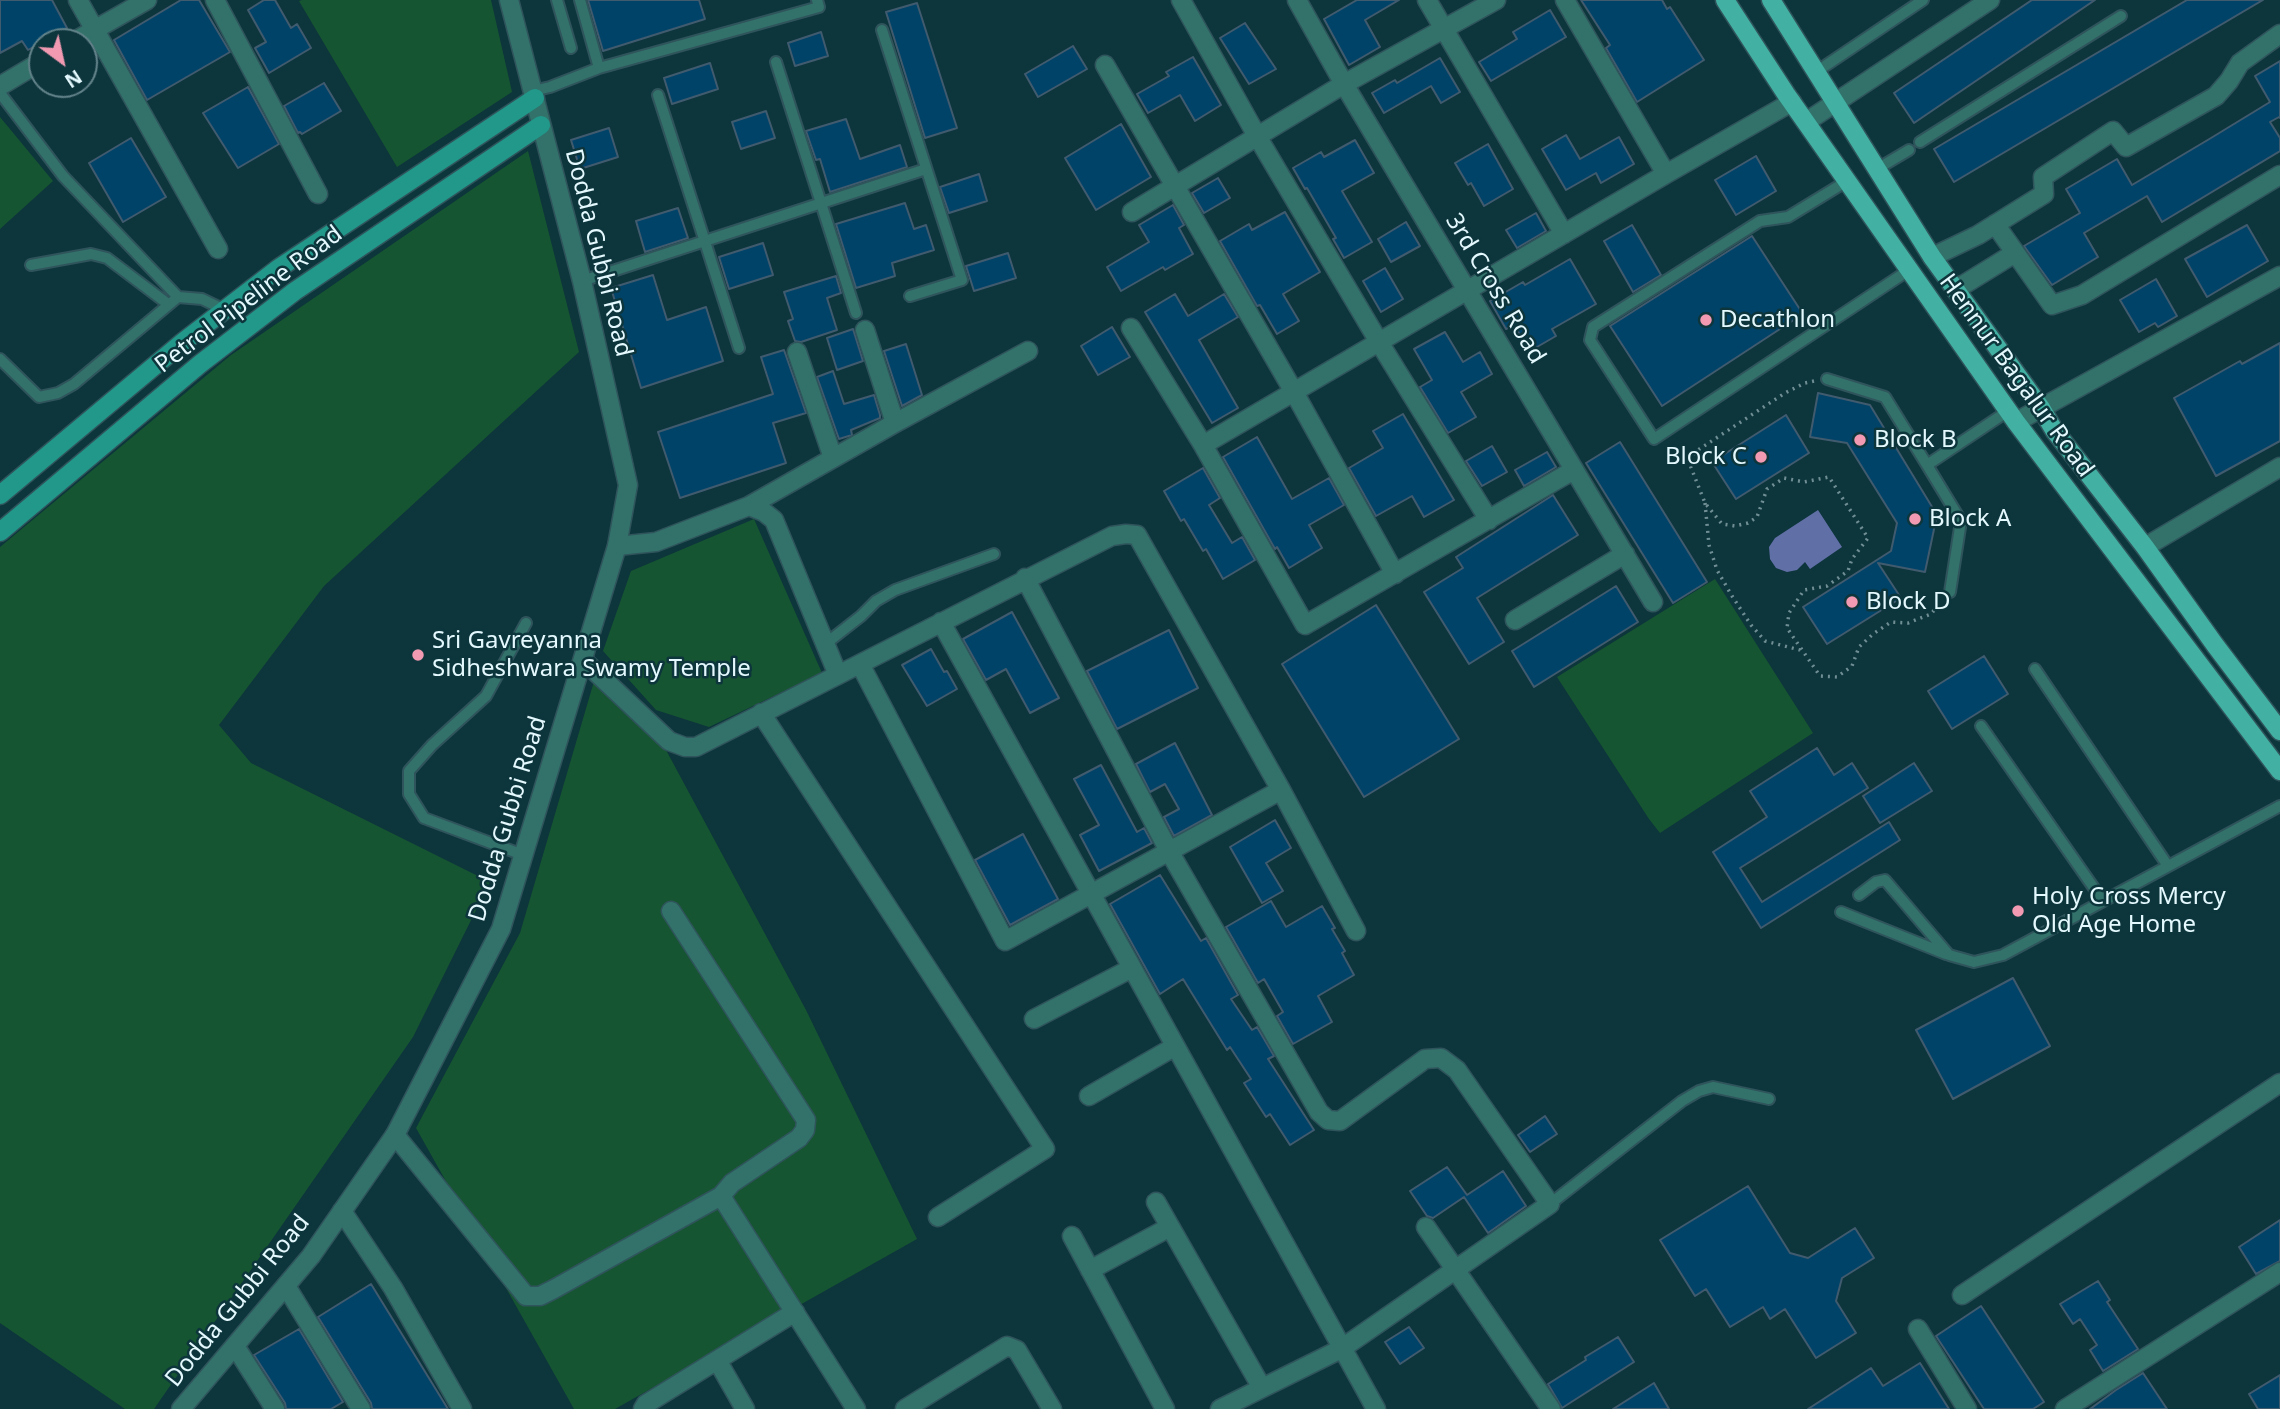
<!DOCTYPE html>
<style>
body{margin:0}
#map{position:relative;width:2280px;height:1409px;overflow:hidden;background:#0d353c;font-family:"Noto Sans",sans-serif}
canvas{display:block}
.north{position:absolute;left:28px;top:28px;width:70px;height:70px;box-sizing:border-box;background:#0d353c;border:2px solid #63838a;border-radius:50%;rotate:147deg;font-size:19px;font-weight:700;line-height:28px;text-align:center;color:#e4f9fe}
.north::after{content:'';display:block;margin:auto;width:24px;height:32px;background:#f19ab2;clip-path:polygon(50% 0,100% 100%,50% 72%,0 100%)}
</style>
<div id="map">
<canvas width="2280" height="1409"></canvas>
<div class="north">N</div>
</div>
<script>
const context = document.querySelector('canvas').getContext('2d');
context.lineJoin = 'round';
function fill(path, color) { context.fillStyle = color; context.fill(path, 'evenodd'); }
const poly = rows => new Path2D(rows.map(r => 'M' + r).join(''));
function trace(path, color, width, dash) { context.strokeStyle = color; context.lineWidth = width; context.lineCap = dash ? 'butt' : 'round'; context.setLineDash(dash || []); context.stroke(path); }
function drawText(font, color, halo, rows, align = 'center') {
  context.font = font + ' "Noto Sans",sans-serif'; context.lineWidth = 5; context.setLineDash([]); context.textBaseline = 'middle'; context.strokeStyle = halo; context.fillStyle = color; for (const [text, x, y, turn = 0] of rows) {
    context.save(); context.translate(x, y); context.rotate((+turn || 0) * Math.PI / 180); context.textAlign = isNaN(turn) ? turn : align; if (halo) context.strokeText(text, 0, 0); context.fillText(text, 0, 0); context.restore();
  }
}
const green = poly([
 [302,0,491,0,512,92,397,167,299,1],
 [0,117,53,181,0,229],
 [528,151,579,352,324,586,219,725,251,763,490,882,413,1037,154,1409,125,1409,0,1323,0,547,231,355],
 [754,519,822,673,709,727,656,710,603,651,631,571],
 [1715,579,1813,733,1660,833,1649,819,1557,677],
 [595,678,666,750,806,1010,917,1239,615,1409,574,1409,416,1128,520,933]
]);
const water = poly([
 [1818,510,1842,547,1810,569,1805,562,1797,570,1787,572,1776,568,1770,559,1769,547,1775,538]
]);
const building = poly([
 [0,0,52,0,67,28,28,50,22,41,0,53,0,0],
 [181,0,199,0,230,52,147,100,114,40,181,0],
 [264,0,275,0,291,28,297,24,311,48,269,73,255,48,266,42,248,10,264,0],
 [588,0,699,0,705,19,603,51,588,0],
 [1357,0,1399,0,1365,20,1380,47,1349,65,1324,19,1357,0],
 [1581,0,1662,0,1667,9,1670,7,1704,60,1637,102,1606,48,1610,45,1581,0],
 [2032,0,2095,0,1914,123,1894,93,2032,0],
 [2187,0,2263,0,1954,182,1934,149,2187,0],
 [917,3,957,128,925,138,886,12,917,3],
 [1550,10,1566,37,1491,81,1479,62,1517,39,1513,32,1550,10],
 [1245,23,1276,69,1249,84,1220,38,1245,23],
 [821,32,828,56,795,66,788,43,821,32],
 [1073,46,1087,69,1038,97,1025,74,1073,46],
 [1193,57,1221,105,1195,121,1180,95,1148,113,1137,94,1169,76,1166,72,1193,57],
 [1440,58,1460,92,1441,103,1431,86,1384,113,1372,93,1395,80,1397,83,1440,58],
 [2280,61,2280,118,2279,117,2270,122,2280,138,2280,151,2162,222,2147,196,2084,233,2098,257,2052,285,2024,246,2080,213,2066,189,2117,159,2132,185,2211,138,2270,102,2255,76,2280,61],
 [710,63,718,89,672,104,664,78,710,63],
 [324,83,341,111,302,134,300,132,298,133,284,106,324,83],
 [248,87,279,144,238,168,203,113,248,87],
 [766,111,775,138,741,149,732,122,766,111],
 [846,119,860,159,900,145,907,167,830,192,820,159,816,160,806,131,846,119],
 [1121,124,1151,177,1096,210,1065,158,1121,124],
 [609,128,618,157,580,169,571,140,609,128],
 [1566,135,1580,159,1619,137,1634,164,1601,183,1596,173,1566,190,1542,149,1566,135],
 [131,138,166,197,123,222,89,163,131,138],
 [1355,140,1374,173,1342,191,1372,242,1344,258,1333,239,1336,238,1307,188,1305,189,1293,168,1321,152,1324,157,1355,140],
 [1488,144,1513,189,1484,206,1471,183,1468,185,1455,163,1488,144],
 [1756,156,1776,191,1736,215,1715,180,1756,156],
 [979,174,987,201,949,213,940,187,979,174],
 [1218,178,1230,198,1204,213,1192,193,1218,178],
 [905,203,914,229,926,225,934,250,892,263,895,276,856,288,836,224,905,203],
 [1173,205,1184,225,1179,228,1193,254,1165,270,1163,267,1121,291,1107,267,1149,242,1139,225,1173,205],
 [678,208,688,238,645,252,636,221,678,208],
 [1285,212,1320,272,1283,294,1299,321,1277,334,1260,305,1257,306,1220,241,1249,224,1252,230,1285,212],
 [1536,213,1546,231,1517,248,1506,230,1536,213],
 [1406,222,1420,246,1391,262,1378,239,1406,222],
 [1632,225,1661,275,1633,292,1604,241,1632,225],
 [2247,225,2268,261,2207,297,2185,259,2247,225],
 [1752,236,1803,314,1662,406,1610,326,1752,236],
 [763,243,773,275,729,289,719,257,763,243],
 [1008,253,1016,278,974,291,966,266,1008,253],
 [1570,259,1596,304,1552,329,1556,336,1530,351,1514,325,1506,329,1490,301,1523,282,1525,285,1570,259],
 [1385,268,1403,299,1381,312,1363,281,1385,268],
 [653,275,667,320,706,307,723,361,641,388,611,288,653,275],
 [836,276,841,293,827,298,837,330,801,342,795,341,788,321,793,319,784,292,836,276],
 [2156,279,2177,316,2158,327,2155,323,2139,332,2120,300,2156,279],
 [1175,294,1188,316,1224,294,1238,317,1199,340,1238,408,1212,423,1145,312,1175,294],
 [1112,327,1130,357,1098,375,1081,346,1112,327],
 [853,329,863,361,837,370,827,338,853,329],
 [1445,332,1463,362,1480,352,1492,374,1461,392,1476,417,1448,433,1420,387,1432,380,1414,349,1445,332],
 [2280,343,2280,441,2216,476,2174,398,2240,361,2242,364,2280,343],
 [906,344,922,395,902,406,884,351,906,344],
 [784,350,806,413,773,423,786,463,680,498,658,432,773,394,761,357,784,350],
 [833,371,844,404,874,395,880,415,880,418,851,430,852,435,839,439,817,377,833,371],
 [1818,393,1870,405,1937,515,1925,572,1878,563,1901,598,1827,644,1803,607,1891,551,1897,523,1847,443,1810,437,1818,393],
 [1403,414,1454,500,1424,517,1412,496,1376,516,1349,468,1383,448,1373,431,1403,414],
 [1786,415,1809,453,1736,499,1712,462,1786,415],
 [1257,437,1292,499,1329,478,1344,505,1309,525,1322,548,1289,568,1277,547,1275,549,1223,457,1257,437],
 [1620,442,1707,582,1673,603,1586,463,1620,442],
 [1492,446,1507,472,1482,486,1466,461,1492,446],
 [1547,452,1556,467,1524,486,1515,470,1547,452],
 [1203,468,1220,498,1209,505,1232,543,1242,537,1255,560,1223,579,1206,549,1203,551,1184,519,1181,521,1164,491,1203,468],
 [1553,495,1578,535,1477,598,1504,642,1469,664,1424,592,1463,568,1456,557,1553,495],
 [1616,586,1638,622,1534,687,1512,651,1616,586],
 [1376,605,1459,739,1364,797,1282,664,1376,605],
 [1012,612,1059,698,1030,713,1006,669,986,680,963,639,1012,612],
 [1169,630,1198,688,1117,729,1087,671,1169,630],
 [931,649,944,672,947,671,957,689,927,706,902,665,931,649],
 [1984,656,2008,694,1952,729,1928,691,1984,656],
 [1175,743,1212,815,1174,836,1164,817,1179,809,1165,784,1150,792,1136,764,1175,743],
 [1817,748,1834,775,1852,763,1868,788,1740,868,1762,902,1889,822,1900,840,1761,928,1713,852,1767,817,1750,791,1817,748],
 [1914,763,1932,791,1880,823,1863,796,1914,763],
 [1101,765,1137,832,1144,828,1152,843,1099,871,1080,835,1099,825,1074,779,1101,765],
 [1275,820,1291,848,1266,863,1283,891,1262,903,1230,847,1275,820],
 [1023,834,1058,899,1010,925,975,860,1023,834],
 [1160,875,1201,941,1206,938,1238,995,1231,999,1252,1030,1257,1027,1274,1056,1268,1059,1314,1130,1290,1145,1270,1114,1266,1117,1244,1083,1251,1079,1230,1047,1227,1050,1183,979,1160,994,1110,904,1160,875],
 [1271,901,1286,927,1322,906,1335,928,1332,929,1345,951,1342,953,1354,975,1318,996,1332,1022,1293,1044,1277,1016,1283,1012,1264,979,1258,983,1226,927,1271,901],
 [2013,978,2050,1046,1953,1099,1916,1030,2013,978],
 [1545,1116,1557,1134,1530,1152,1518,1135,1545,1116],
 [1447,1167,1467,1195,1503,1171,1526,1206,1488,1233,1464,1197,1433,1218,1427,1216,1410,1191,1447,1167],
 [1748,1186,1790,1253,1808,1258,1855,1228,1874,1258,1842,1278,1836,1301,1856,1333,1816,1358,1785,1309,1770,1319,1763,1307,1730,1327,1706,1289,1695,1296,1660,1240,1748,1186],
 [2280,1220,2280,1261,2256,1274,2239,1247,2280,1220],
 [2098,1281,2110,1300,2107,1302,2138,1349,2103,1371,2090,1350,2097,1345,2080,1319,2073,1324,2060,1304,2098,1281],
 [371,1284,448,1409,372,1409,371,1403,318,1317,371,1284],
 [1981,1306,2044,1402,2033,1409,1984,1409,1936,1336,1981,1306],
 [1409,1327,1424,1348,1400,1364,1385,1342,1409,1327],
 [299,1329,343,1402,331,1409,286,1409,285,1403,254,1355,299,1329],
 [1618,1337,1634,1362,1562,1408,1548,1384,1586,1360,1585,1357,1618,1337],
 [1920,1363,1949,1409,1808,1409,1871,1368,1883,1386,1920,1363],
 [2143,1373,2167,1409,2090,1409,2116,1390,2143,1373],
 [2280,1375,2280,1409,2258,1409,2249,1394,2280,1375],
 [1654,1383,1669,1409,1613,1409,1654,1383]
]);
const path = poly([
 [1814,381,1805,383,1785,393,1698,450,1690,465,1705,503,1722,524,1735,526,1748,523,1757,517,1767,489,1784,478,1804,482,1829,477,1868,538,1852,559,1848,571,1827,586,1804,590,1789,613,1787,628,1820,676,1837,677,1852,666,1859,647,1873,634,1891,622,1908,623,1931,614,1941,602],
 [1705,503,1709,545,1717,570,1732,596,1751,625,1765,641,1800,650]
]);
const service = poly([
 [557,0,571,48],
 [580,0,599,68],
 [882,30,962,280,910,296],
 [776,62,856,313],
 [1816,72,1923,0],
 [533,91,550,87,599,68,819,7,817,0],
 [0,93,63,176,178,297],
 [658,95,739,348],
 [1920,142,2121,16],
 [1877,169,1909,150],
 [1847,181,1788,217,1760,221,1593,327,1590,340,1654,439,1909,270],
 [31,265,91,254,107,258,168,304],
 [582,281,926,169],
 [0,359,39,397,58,393,74,384,178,297,202,299,225,310],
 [1827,379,1885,397,1927,465],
 [1950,592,1961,521,1927,465,2008,411],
 [824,645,861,616,876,601,895,590,994,554],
 [2035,669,2168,866],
 [1981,726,2103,901],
 [523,855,424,818,409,794,409,771,432,745,486,696,526,623],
 [1859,895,1876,882,1885,880,1949,955,1974,962,2003,955,2280,806],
 [1841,912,1946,954],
 [1550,1204,1682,1101,1699,1091,1713,1087,1769,1099]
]);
const minor = poly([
 [78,0,218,249],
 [215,0,318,194],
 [1181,0,1257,136,1379,342,1489,520],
 [1297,0,1344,84,1653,602],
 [1427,0,1564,234],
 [73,42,147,0],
 [1105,65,1294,392,1395,574],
 [0,86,42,61],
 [1806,122,1990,0],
 [1666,174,1792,102],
 [1132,212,1344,84,1496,0],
 [1995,224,2052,305,2082,295,2280,175],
 [1932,257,1978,235,2044,194,2043,177,2113,131,2126,147,2216,96,2229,81,2240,63,2280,34],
 [1955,290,2015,253],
 [1131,328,1203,445,1305,625,1574,470],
 [865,330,895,423],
 [797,352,833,458],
 [2016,422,2280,276],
 [1203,445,1666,174,1565,0],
 [749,506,895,423,1028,351],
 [617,546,656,542,749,506,764,512,774,520,838,675],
 [2145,547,2280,467],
 [1025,578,1169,851,1319,1112,1328,1120,1340,1121,1425,1059,1441,1058,1457,1070,1550,1204,1341,1349,1220,1409],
 [1515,620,1625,554],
 [941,622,1376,1409],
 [583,660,669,741,685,747,696,747,1112,536,1126,534,1137,535,1281,790,1356,931],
 [860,664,1005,941,1281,790],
 [761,713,1045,1149,938,1217],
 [1034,1019,1132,968],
 [1089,1096,1174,1047],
 [395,1135,526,1296,540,1296,554,1289,721,1196,732,1183,799,1138,805,1130,806,1120,671,911],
 [721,1196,856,1409],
 [1156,1202,1262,1388],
 [342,1211,393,1288,462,1409],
 [1426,1227,1551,1409],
 [1072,1236,1165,1409],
 [1090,1270,1170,1227],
 [286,1286,361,1409],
 [1962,1295,2280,1083],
 [1918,1329,1967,1409],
 [235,1346,275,1409],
 [717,1360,745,1409],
 [643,1409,646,1404,795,1312],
 [905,1409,1007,1346,1017,1350,1052,1409],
 [2065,1409,2280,1272]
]);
const tertiary = poly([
 [181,1409,311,1256,395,1135,501,929,617,546,628,485,582,281,509,0]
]);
const secondary = poly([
 [0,495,183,342,279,268,535,98],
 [0,532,200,364,295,291,541,125]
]);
const primary = poly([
 [1725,0,1786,94,2016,422,2280,771],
 [1771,0,1932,257,2041,408,2054,430,2145,547,2215,645,2280,731]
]);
const markers = [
 [1706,320,7,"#f19ab2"],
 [1860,440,7,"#f19ab2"],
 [1761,457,7,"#f19ab2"],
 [1915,519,7,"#f19ab2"],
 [1852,602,7,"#f19ab2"],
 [418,655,7,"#f19ab2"],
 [2018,911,7,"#f19ab2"]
];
const streetNames = [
 ["Dodda Gubbi Road",598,253,76],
 ["3rd Cross Road",1495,289,59],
 ["Petrol Pipeline Road",249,300,-37],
 ["Hennur Bagalur Road",2016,376,54],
 ["Dodda Gubbi Road",508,819,-73],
 ["Dodda Gubbi Road",238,1301,-51]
];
const poiNames = [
 ["Decathlon",1720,320],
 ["Block B",1874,440],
 ["Block C",1747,457,"right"],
 ["Block A",1929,519],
 ["Block D",1866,602],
 ["Sri Gavreyanna",432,641],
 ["Sidheshwara Swamy Temple",432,669],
 ["Holy Cross Mercy",2032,897],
 ["Old Age Home",2032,925]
];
fill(green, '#165531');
fill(water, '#616fa7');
fill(building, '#004369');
trace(building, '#405a6e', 2);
trace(service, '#2f545b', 14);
trace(minor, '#2f545b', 21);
trace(tertiary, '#2f545b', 21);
trace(secondary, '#2f545b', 21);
trace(primary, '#2f545b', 21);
trace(path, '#708f95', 3.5, [2, 5]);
trace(service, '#32726a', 10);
trace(minor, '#32726a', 18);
trace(tertiary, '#32726a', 18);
trace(secondary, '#21988a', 18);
trace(primary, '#42b0a2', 18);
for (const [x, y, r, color] of markers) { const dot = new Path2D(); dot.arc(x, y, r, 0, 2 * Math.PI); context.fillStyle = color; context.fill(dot); trace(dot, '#0d353c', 2.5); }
drawText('24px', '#e4f9fe', '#0d353c', streetNames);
drawText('24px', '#e4f9fe', '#0d353c', poiNames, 'left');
</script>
